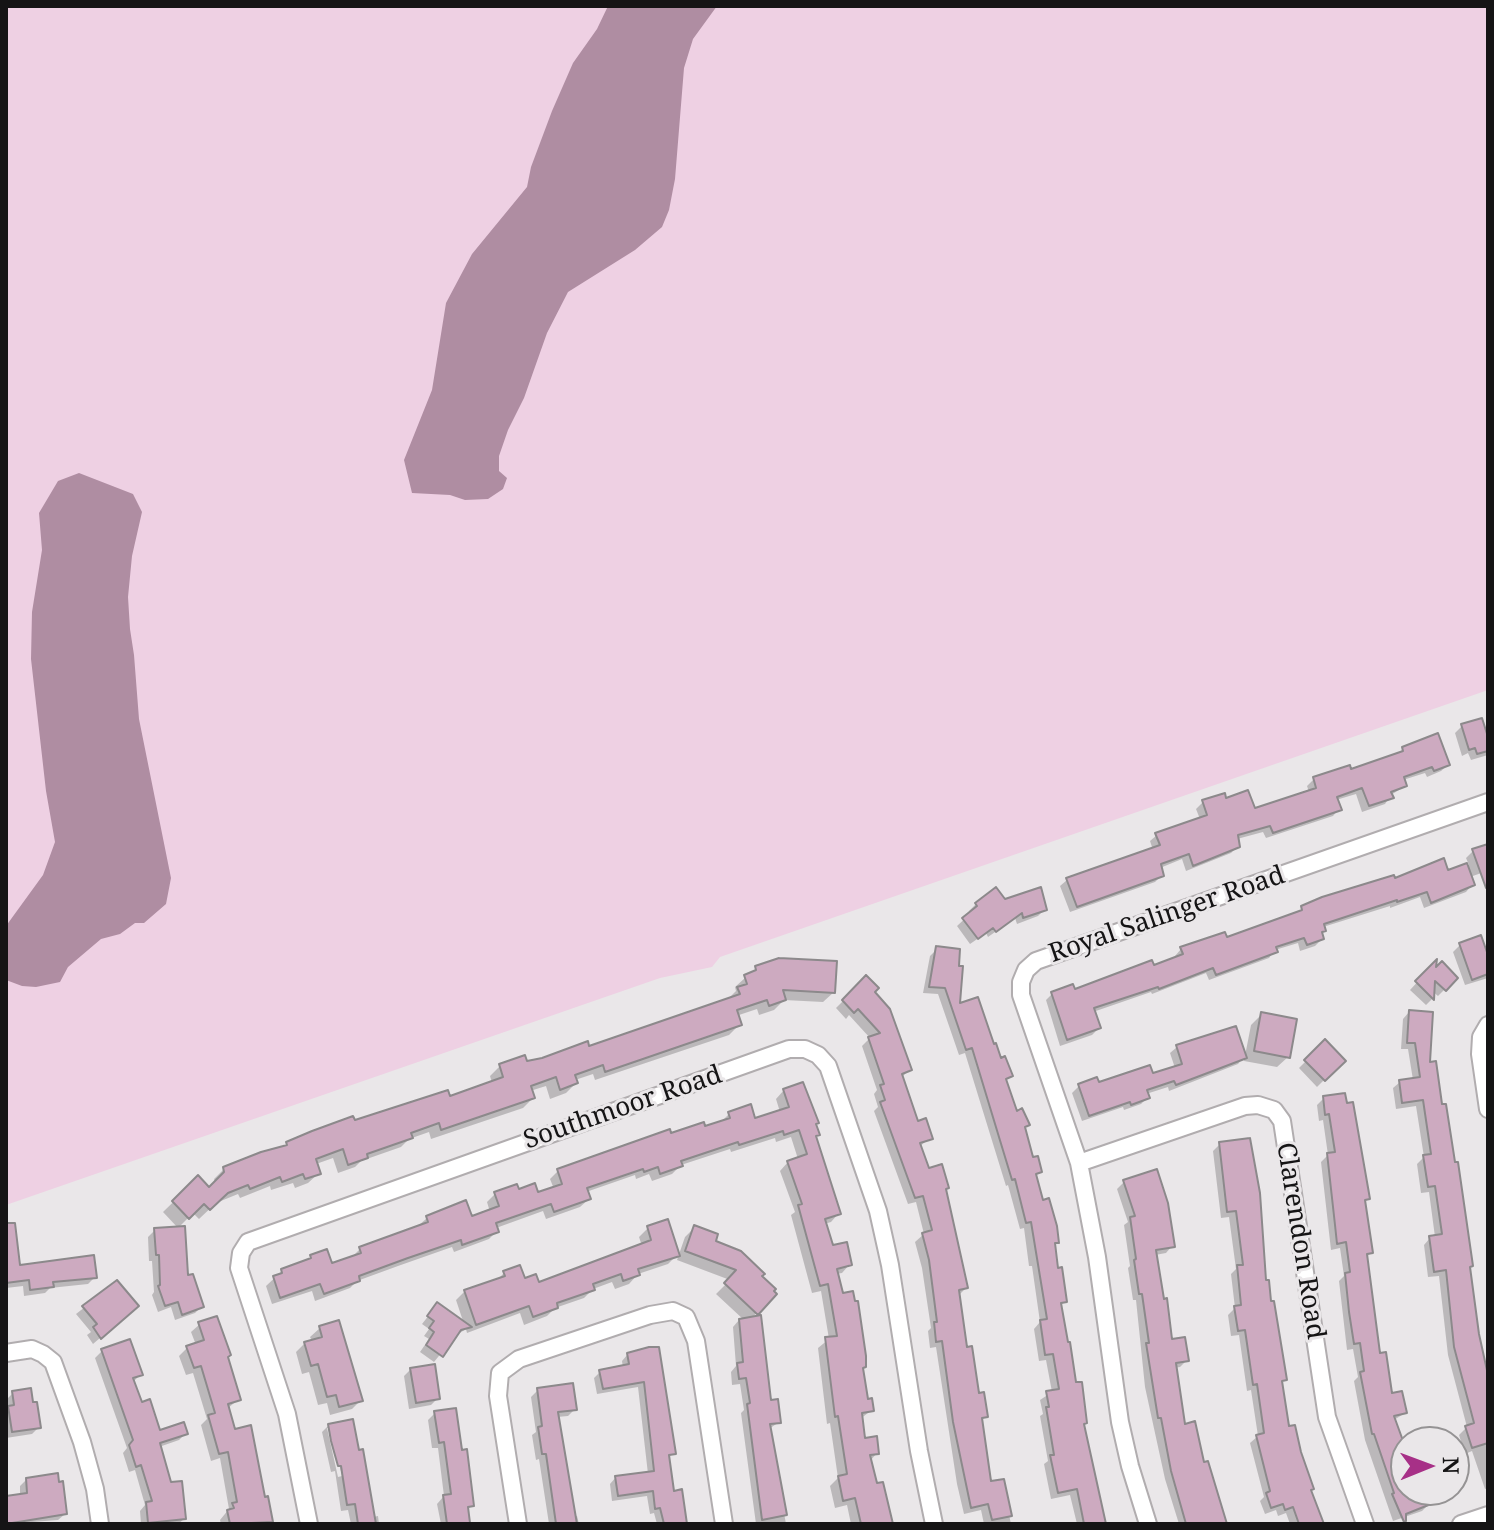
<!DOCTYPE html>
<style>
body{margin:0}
#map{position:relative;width:1494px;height:1530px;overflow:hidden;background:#eae7e9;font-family:"Noto Serif",serif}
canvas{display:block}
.frame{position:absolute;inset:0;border:8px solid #151415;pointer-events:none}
.north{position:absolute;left:1390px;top:1426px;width:80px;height:80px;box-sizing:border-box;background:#eae7e9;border:2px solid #959394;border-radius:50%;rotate:89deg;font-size:22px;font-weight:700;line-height:32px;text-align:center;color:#151415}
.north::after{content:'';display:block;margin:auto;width:28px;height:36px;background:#a73087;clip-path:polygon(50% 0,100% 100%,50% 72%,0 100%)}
</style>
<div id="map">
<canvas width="1494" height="1530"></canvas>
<div class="frame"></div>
<div class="north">N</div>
</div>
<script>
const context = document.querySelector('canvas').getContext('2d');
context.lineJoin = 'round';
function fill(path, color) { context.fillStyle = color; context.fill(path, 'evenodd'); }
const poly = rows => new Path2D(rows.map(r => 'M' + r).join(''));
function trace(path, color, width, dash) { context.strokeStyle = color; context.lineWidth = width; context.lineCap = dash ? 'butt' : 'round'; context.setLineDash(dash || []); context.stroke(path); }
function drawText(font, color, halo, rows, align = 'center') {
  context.font = font + ' "Noto Serif",serif'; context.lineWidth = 6; context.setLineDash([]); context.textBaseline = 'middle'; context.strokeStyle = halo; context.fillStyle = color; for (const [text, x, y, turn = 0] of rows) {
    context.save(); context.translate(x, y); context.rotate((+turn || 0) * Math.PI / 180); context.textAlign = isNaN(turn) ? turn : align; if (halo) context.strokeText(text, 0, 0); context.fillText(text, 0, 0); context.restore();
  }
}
const green = poly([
 [6,6,1488,6,1488,690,720,957,712,967,660,978,6,1205]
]);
const water = poly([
 [608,6,717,6,693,39,684,68,675,179,669,210,662,227,635,250,568,292,547,333,524,398,508,430,499,456,499,471,507,478,503,489,488,499,465,500,450,495,412,493,404,460,432,390,446,303,472,254,527,187,531,167,552,111,573,63,597,29],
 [79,473,133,494,142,512,132,556,128,597,130,629,134,655,139,719,171,878,166,904,144,923,135,923,120,934,101,939,68,967,60,982,36,987,22,986,6,980,6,926,43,875,55,842,46,791,31,659,32,612,42,550,39,513,58,481]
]);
const shadow = poly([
 [1462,726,1488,733,1488,755,1471,760,1468,753,1462,756,1455,733],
 [1403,749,1448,765,1441,771,1427,777,1425,773,1403,780,1405,786,1391,795,1385,804,1362,812,1356,794,1336,800,1339,809,1333,816,1266,838,1263,832,1237,839,1238,846,1231,853,1186,871,1182,859,1160,868,1162,875,1155,882,1070,912,1060,886,1067,880,1153,850,1150,841,1157,835,1200,819,1196,809,1203,802,1225,800,1254,810,1309,792,1307,786,1314,779,1350,772,1396,756],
 [1488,845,1488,874,1487,871,1470,877,1472,885,1466,892,1424,908,1420,897,1390,908,1390,906,1323,927,1320,934,1322,939,1315,946,1300,951,1298,943,1275,950,1269,958,1209,980,1206,973,1152,994,1151,992,1093,1012,1099,1028,1092,1035,1060,1046,1046,1000,1053,993,1073,992,1153,967,1176,959,1175,956,1181,949,1226,939,1295,915,1302,908,1393,880,1446,872,1469,865,1466,858,1473,851],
 [1004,902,1045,909,1038,916,1017,924,1015,918,988,937,986,933,970,944,957,926,971,913,969,911,976,904],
 [1460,945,1488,952,1488,978,1465,985,1453,952],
 [937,949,958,1006,1010,1076,1005,1081,1015,1114,1027,1125,1023,1129,1032,1160,1040,1171,1035,1176,1057,1242,1053,1246,1065,1301,1060,1306,1103,1524,1077,1524,1070,1495,1051,1499,1044,1464,1048,1461,1040,1416,1043,1414,1040,1400,1052,1392,1046,1360,1039,1361,1034,1329,1040,1322,1032,1266,1029,1266,1024,1228,1020,1229,1008,1185,1006,1186,965,1053,959,1055,938,994,923,993,930,956],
 [1434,964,1434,972,1456,978,1438,996,1432,991,1432,999,1426,1005,1410,990],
 [756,968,834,992,823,1002,784,1000,774,1010,759,1015,757,1009,736,1016,739,1025,729,1035,595,1080,593,1074,575,1080,576,1083,566,1093,550,1099,546,1086,530,1091,533,1098,523,1108,431,1139,429,1132,409,1139,401,1147,361,1161,355,1167,338,1173,333,1158,316,1164,319,1173,308,1183,295,1188,293,1183,271,1190,270,1186,240,1198,238,1194,216,1203,199,1219,193,1213,178,1228,163,1212,198,1178,209,1189,215,1183,214,1179,224,1169,282,1149,287,1143,353,1123,449,1098,492,1083,490,1076,500,1066,526,1063,588,1048,728,999,736,991,735,987],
 [866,978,909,1070,902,1077,917,1124,930,1138,919,1147,927,1170,944,1190,966,1288,958,1296,965,1350,986,1416,980,1422,989,1484,1002,1481,1011,1524,984,1524,981,1510,964,1514,957,1484,936,1347,930,1348,928,1331,931,1328,922,1268,915,1242,924,1234,916,1202,908,1204,874,1111,878,1107,874,1094,877,1090,862,1046,870,1038,849,1015,846,1019,836,1008],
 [1409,1012,1427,1065,1488,1383,1488,1488,1485,1489,1472,1451,1465,1454,1459,1435,1467,1427,1448,1355,1439,1276,1428,1277,1424,1245,1430,1238,1435,1237,1429,1192,1421,1193,1417,1164,1424,1157,1416,1106,1396,1109,1393,1088,1400,1082,1413,1080,1408,1049,1401,1049,1403,1019],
 [1262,1014,1288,1057,1277,1067,1244,1061,1251,1025],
 [1325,1042,1343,1061,1317,1087,1299,1068],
 [1177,1047,1244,1057,1238,1064,1169,1091,1168,1087,1146,1094,1148,1097,1141,1104,1124,1110,1123,1107,1082,1121,1072,1093,1079,1086,1151,1076,1175,1068,1170,1053],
 [784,1090,814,1125,814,1137,839,1213,831,1222,824,1224,831,1248,850,1264,842,1273,836,1274,861,1369,866,1401,872,1410,860,1419,863,1440,877,1453,870,1461,890,1524,851,1524,847,1505,835,1508,830,1486,838,1478,830,1423,827,1424,818,1348,829,1339,821,1291,812,1293,791,1215,795,1212,780,1171,788,1162,798,1159,791,1137,776,1142,775,1138,731,1152,730,1149,681,1165,672,1174,652,1181,649,1174,636,1179,635,1175,586,1192,589,1199,580,1207,546,1219,543,1211,496,1228,497,1231,489,1239,454,1252,452,1247,398,1266,357,1281,350,1288,315,1301,312,1291,272,1304,266,1286,282,1271,306,1262,311,1257,331,1266,352,1257,360,1249,418,1226,427,1218,471,1219,490,1212,487,1202,495,1194,517,1192,537,1195,554,1189,550,1179,558,1171,670,1136,704,1129,721,1122,729,1114,754,1121,780,1112,776,1099],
 [1324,1098,1368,1199,1364,1203,1371,1253,1365,1258,1378,1355,1391,1395,1405,1413,1394,1420,1406,1455,1406,1490,1424,1490,1429,1504,1422,1511,1393,1521,1365,1440,1354,1381,1358,1377,1353,1349,1347,1350,1339,1281,1344,1276,1340,1248,1331,1250,1321,1162,1328,1155,1323,1120,1319,1121,1317,1105],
 [1220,1144,1264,1282,1284,1379,1280,1383,1287,1429,1322,1524,1290,1524,1286,1513,1278,1516,1276,1510,1265,1514,1260,1501,1264,1497,1250,1443,1258,1436,1251,1390,1247,1391,1239,1335,1231,1336,1228,1315,1235,1308,1231,1274,1236,1269,1229,1217,1221,1218,1213,1151],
 [1124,1182,1172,1246,1166,1253,1155,1255,1170,1342,1187,1360,1180,1367,1174,1368,1183,1426,1203,1465,1225,1524,1179,1524,1165,1479,1145,1387,1136,1300,1133,1300,1128,1268,1130,1266,1124,1225,1128,1222,1117,1189],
 [648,1228,677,1255,668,1264,638,1274,629,1284,615,1289,612,1282,593,1289,584,1298,555,1308,547,1316,524,1325,520,1313,467,1333,466,1329,455,1336,434,1362,420,1352,429,1339,424,1336,429,1329,422,1324,437,1305,464,1324,456,1300,465,1291,496,1281,504,1273,538,1285,642,1246,639,1237],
 [694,1228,759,1277,774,1294,751,1319,769,1403,779,1422,769,1429,786,1524,756,1524,741,1413,744,1410,740,1384,732,1385,731,1372,736,1366,733,1327,739,1320,744,1320,716,1294,730,1280,677,1260,685,1237],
 [155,1230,202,1306,195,1313,175,1320,171,1307,158,1312,152,1295,154,1292,152,1261,149,1261,148,1237],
 [6,1248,18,1267,95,1277,88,1284,50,1288,45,1293,24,1296,23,1286,6,1288],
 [117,1282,130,1312,93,1344,87,1335,91,1332,76,1314],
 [200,1324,226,1358,239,1399,228,1408,234,1432,263,1499,266,1499,270,1524,221,1524,220,1520,229,1509,220,1458,211,1461,201,1425,207,1419,193,1373,186,1375,179,1356,188,1347,196,1345,191,1332],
 [320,1328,361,1400,352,1409,330,1415,327,1403,318,1405,309,1372,302,1374,296,1352,305,1343,312,1341,310,1337],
 [102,1351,141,1374,133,1382,140,1405,159,1433,186,1433,179,1440,159,1447,184,1519,178,1524,141,1524,140,1511,145,1505,135,1470,129,1472,123,1453,127,1448,95,1358],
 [628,1354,633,1354,673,1453,667,1459,672,1493,686,1524,657,1524,654,1513,650,1514,647,1496,612,1501,610,1484,616,1477,648,1474,638,1387,597,1394,594,1378,600,1372,623,1368,622,1361],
 [411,1369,438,1398,431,1405,409,1409,404,1376],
 [538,1390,575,1409,568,1416,557,1417,574,1516,577,1516,579,1524,549,1524,539,1459,536,1460,532,1435,536,1432,531,1397],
 [13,1393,39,1427,32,1434,6,1438,6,1400],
 [435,1413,472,1505,466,1511,468,1524,441,1524,437,1504,444,1496,438,1448,432,1448,428,1420],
 [351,1421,357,1452,362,1451,373,1517,378,1516,379,1524,351,1524,348,1510,341,1511,335,1471,331,1472,322,1432,329,1425],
 [327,1428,331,1428,342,1476,338,1477],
 [27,1479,65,1514,58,1520,6,1524,6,1498,20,1496,20,1486]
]);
const building = poly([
 [1482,718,1488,737,1488,751,1477,754,1475,748,1469,750,1461,724,1482,718],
 [1438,733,1450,765,1434,771,1432,767,1404,777,1407,786,1391,792,1394,798,1369,806,1362,788,1337,797,1342,810,1273,833,1270,826,1238,835,1240,847,1193,866,1189,854,1161,864,1164,876,1077,907,1066,878,1160,845,1155,833,1207,815,1202,800,1225,793,1226,798,1248,790,1255,808,1316,788,1313,777,1350,765,1351,769,1403,751,1402,747,1438,733],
 [1488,844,1488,888,1486,888,1472,849,1488,844],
 [1444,858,1448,870,1467,863,1475,885,1431,903,1427,892,1397,902,1397,900,1324,924,1326,931,1322,932,1324,939,1307,945,1304,938,1276,947,1278,952,1216,975,1213,968,1159,989,1158,987,1094,1008,1101,1028,1067,1040,1051,992,1073,984,1075,989,1152,960,1154,965,1183,954,1180,947,1225,932,1227,937,1302,910,1301,906,1322,897,1394,875,1395,878,1444,858],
 [996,887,1005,899,1041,887,1047,910,1023,918,1022,913,996,932,993,928,978,939,962,918,977,906,975,903,996,887],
 [1481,935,1488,955,1488,974,1472,980,1459,943,1481,935],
 [936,946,960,949,959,966,963,966,960,1003,978,997,994,1044,996,1043,1001,1058,1005,1056,1013,1076,1006,1079,1017,1111,1022,1108,1030,1125,1025,1127,1033,1157,1038,1156,1042,1172,1036,1174,1043,1200,1049,1198,1057,1226,1059,1243,1055,1243,1058,1268,1062,1267,1067,1302,1061,1303,1068,1342,1070,1342,1076,1382,1082,1382,1087,1423,1084,1424,1106,1524,1084,1524,1077,1489,1058,1493,1050,1455,1054,1455,1046,1407,1049,1407,1046,1391,1059,1389,1053,1354,1045,1355,1040,1320,1047,1319,1031,1222,1026,1223,1015,1179,1012,1180,972,1048,966,1050,945,988,929,987,936,946],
 [779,958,837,961,835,993,783,990,786,1000,769,1006,767,1000,737,1010,742,1025,605,1072,603,1065,575,1075,578,1083,560,1090,556,1077,531,1086,535,1098,441,1130,439,1123,411,1133,413,1138,367,1154,368,1158,348,1165,343,1149,316,1159,321,1174,305,1179,303,1174,282,1182,280,1177,250,1189,248,1185,228,1193,210,1210,204,1204,189,1219,172,1201,198,1175,209,1187,224,1172,223,1167,261,1152,287,1145,286,1142,312,1131,353,1116,355,1120,448,1090,450,1096,503,1077,499,1064,525,1055,527,1061,542,1058,588,1041,589,1046,740,994,737,987,747,984,744,975,756,970,755,966,779,958],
 [1437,959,1436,967,1442,961,1458,978,1446,991,1435,981,1434,1000,1415,981,1437,959],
 [866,975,879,988,875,992,890,1009,912,1070,902,1074,918,1121,926,1118,933,1139,920,1143,929,1168,942,1164,949,1188,946,1189,968,1288,959,1290,967,1347,972,1346,979,1393,984,1392,988,1417,982,1418,991,1481,1004,1479,1012,1516,992,1520,988,1504,971,1508,953,1422,942,1341,936,1342,934,1322,937,1322,929,1260,922,1233,932,1230,923,1196,915,1198,880,1102,885,1100,880,1085,884,1084,868,1037,880,1033,858,1009,854,1013,842,1000,866,975],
 [1409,1010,1433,1012,1430,1062,1436,1061,1442,1104,1446,1104,1455,1162,1458,1162,1473,1266,1470,1267,1479,1334,1488,1375,1488,1443,1472,1448,1465,1426,1474,1423,1454,1347,1446,1270,1434,1272,1429,1236,1442,1234,1435,1186,1428,1187,1423,1155,1431,1154,1423,1100,1402,1103,1399,1080,1420,1077,1415,1043,1407,1043,1409,1010],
 [1261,1012,1297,1019,1290,1058,1254,1051,1261,1012],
 [1236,1026,1247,1058,1176,1085,1174,1081,1147,1090,1150,1098,1131,1105,1130,1102,1089,1116,1078,1084,1097,1077,1099,1082,1150,1065,1153,1073,1182,1064,1176,1045,1236,1026],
 [1325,1039,1346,1061,1325,1081,1304,1060,1325,1039],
 [803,1082,819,1123,816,1124,820,1135,816,1136,841,1214,825,1219,833,1245,847,1242,852,1265,837,1269,843,1293,853,1291,855,1301,858,1301,866,1356,866,1367,863,1368,868,1399,872,1398,874,1411,862,1413,865,1438,877,1436,879,1454,870,1455,877,1483,883,1482,893,1524,861,1524,855,1498,843,1501,838,1476,847,1474,838,1416,835,1417,825,1337,837,1336,828,1284,820,1286,798,1205,802,1204,787,1161,807,1154,799,1130,784,1135,783,1131,739,1145,738,1142,681,1161,683,1166,660,1174,658,1167,644,1172,643,1169,587,1188,591,1199,554,1212,551,1204,496,1223,499,1232,462,1245,461,1240,408,1258,359,1276,360,1281,324,1294,320,1284,280,1298,273,1276,282,1273,281,1269,311,1258,310,1255,327,1249,332,1263,361,1253,359,1247,428,1222,426,1216,466,1200,472,1216,499,1206,494,1192,517,1184,519,1189,535,1183,538,1192,562,1184,557,1169,670,1129,671,1133,704,1122,705,1126,730,1118,728,1112,751,1104,755,1118,789,1107,783,1089,803,1082],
 [1345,1093,1347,1103,1353,1102,1370,1199,1365,1200,1373,1253,1367,1254,1380,1353,1386,1352,1392,1393,1402,1391,1407,1413,1394,1416,1406,1449,1406,1490,1426,1490,1431,1504,1406,1514,1406,1521,1404,1522,1392,1494,1394,1493,1374,1434,1372,1434,1360,1372,1364,1371,1360,1343,1354,1344,1349,1312,1345,1273,1350,1272,1346,1242,1337,1244,1335,1225,1327,1153,1335,1152,1329,1114,1325,1115,1323,1096,1345,1093],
 [1250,1138,1260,1193,1266,1280,1269,1280,1271,1301,1274,1301,1287,1380,1282,1381,1289,1426,1295,1425,1301,1452,1314,1489,1311,1490,1324,1524,1299,1524,1293,1507,1285,1510,1283,1504,1271,1508,1266,1493,1270,1491,1256,1435,1264,1433,1257,1384,1253,1385,1245,1330,1238,1331,1234,1306,1241,1305,1237,1265,1243,1265,1236,1211,1227,1212,1219,1142,1250,1138],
 [1157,1169,1168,1203,1175,1247,1156,1250,1164,1299,1167,1298,1172,1339,1185,1337,1189,1361,1176,1363,1185,1424,1195,1421,1204,1462,1208,1461,1227,1524,1186,1524,1171,1471,1161,1418,1158,1418,1146,1343,1149,1343,1142,1294,1139,1294,1134,1260,1136,1259,1130,1217,1135,1216,1123,1180,1157,1169],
 [668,1219,680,1256,638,1269,640,1275,623,1281,621,1274,593,1284,595,1290,557,1303,558,1308,533,1317,529,1306,476,1325,464,1290,505,1276,503,1271,520,1265,525,1278,536,1274,539,1282,651,1240,647,1226,668,1219],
 [6,1223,15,1223,20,1265,94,1255,97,1278,53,1282,54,1287,30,1290,29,1280,6,1283,6,1223],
 [694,1225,718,1234,716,1241,741,1251,765,1274,762,1276,776,1289,774,1291,777,1294,758,1315,724,1283,736,1270,685,1251,694,1225],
 [185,1226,188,1275,193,1274,204,1307,182,1315,178,1302,165,1306,158,1286,160,1285,159,1255,156,1255,154,1228,185,1226],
 [117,1280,139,1306,101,1339,93,1327,97,1324,82,1306,117,1280],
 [437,1302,472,1327,461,1330,443,1357,426,1345,434,1332,429,1328,434,1321,427,1316,437,1302],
 [761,1315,771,1400,778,1399,781,1423,770,1424,787,1515,762,1520,747,1404,750,1403,746,1378,739,1379,737,1363,743,1362,739,1319,761,1315],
 [217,1316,231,1355,228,1357,241,1400,228,1404,235,1429,251,1425,265,1497,268,1496,273,1522,230,1524,227,1510,234,1508,232,1503,237,1502,228,1452,219,1454,208,1415,215,1413,201,1366,194,1368,186,1346,204,1340,198,1322,217,1316],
 [339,1320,363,1401,339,1407,336,1395,327,1397,318,1364,311,1366,304,1342,322,1337,319,1326,339,1320],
 [130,1339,143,1375,133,1378,142,1402,150,1399,160,1430,184,1422,188,1434,160,1443,171,1482,182,1481,186,1519,148,1523,146,1502,152,1501,141,1465,136,1467,129,1445,133,1440,101,1349,130,1339],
 [649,1347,659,1347,676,1454,669,1455,674,1491,682,1489,687,1524,664,1524,660,1508,655,1509,653,1491,618,1496,615,1476,654,1471,644,1382,603,1389,599,1370,629,1364,627,1353,649,1347],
 [435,1364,440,1399,416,1403,410,1368,435,1364],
 [573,1383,577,1410,558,1412,577,1524,556,1524,546,1454,542,1454,538,1427,542,1426,537,1388,573,1383],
 [31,1388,33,1402,37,1402,41,1428,12,1432,8,1406,14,1405,12,1391,31,1388],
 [456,1408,462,1450,467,1449,474,1506,468,1507,470,1523,447,1524,443,1495,451,1494,444,1442,439,1443,434,1411,456,1408],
 [353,1419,359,1450,363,1449,376,1524,358,1524,355,1504,347,1505,341,1466,338,1466,331,1441,328,1424,353,1419],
 [58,1473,59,1482,63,1481,67,1514,6,1524,6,1496,27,1493,26,1478,58,1473]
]);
const minor = poly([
 [1488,1025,1481,1037,1480,1054,1488,1109],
 [1079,1163,1245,1106,1258,1105,1274,1110,1282,1121,1327,1417,1365,1524],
 [6,1353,32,1349,43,1354,53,1362,82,1442,95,1489,100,1524],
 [309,1524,287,1414,239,1268,241,1253,248,1242,789,1049,805,1049,818,1055,828,1066,878,1211,890,1265,919,1451,934,1524],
 [518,1524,498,1396,500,1373,519,1359,650,1315,673,1311,686,1317,696,1341,724,1524],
 [1148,1524,1130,1466,1120,1422,1097,1257,1079,1163,1021,995,1021,982,1026,970,1036,961,1488,802],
 [1461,1524,1488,1515]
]);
const streetNames = [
 ["Royal Salinger Road",1167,915,-19],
 ["Southmoor Road",623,1108,-19],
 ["Clarendon Road",1300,1241,81]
];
fill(green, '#eed0e3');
fill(water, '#af8da2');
fill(shadow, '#0003');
fill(building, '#cdaac0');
trace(building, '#8c898b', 2);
trace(minor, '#b1adaf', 20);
trace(minor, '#fff', 16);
drawText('26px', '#151415', '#eae7e9', streetNames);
</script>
